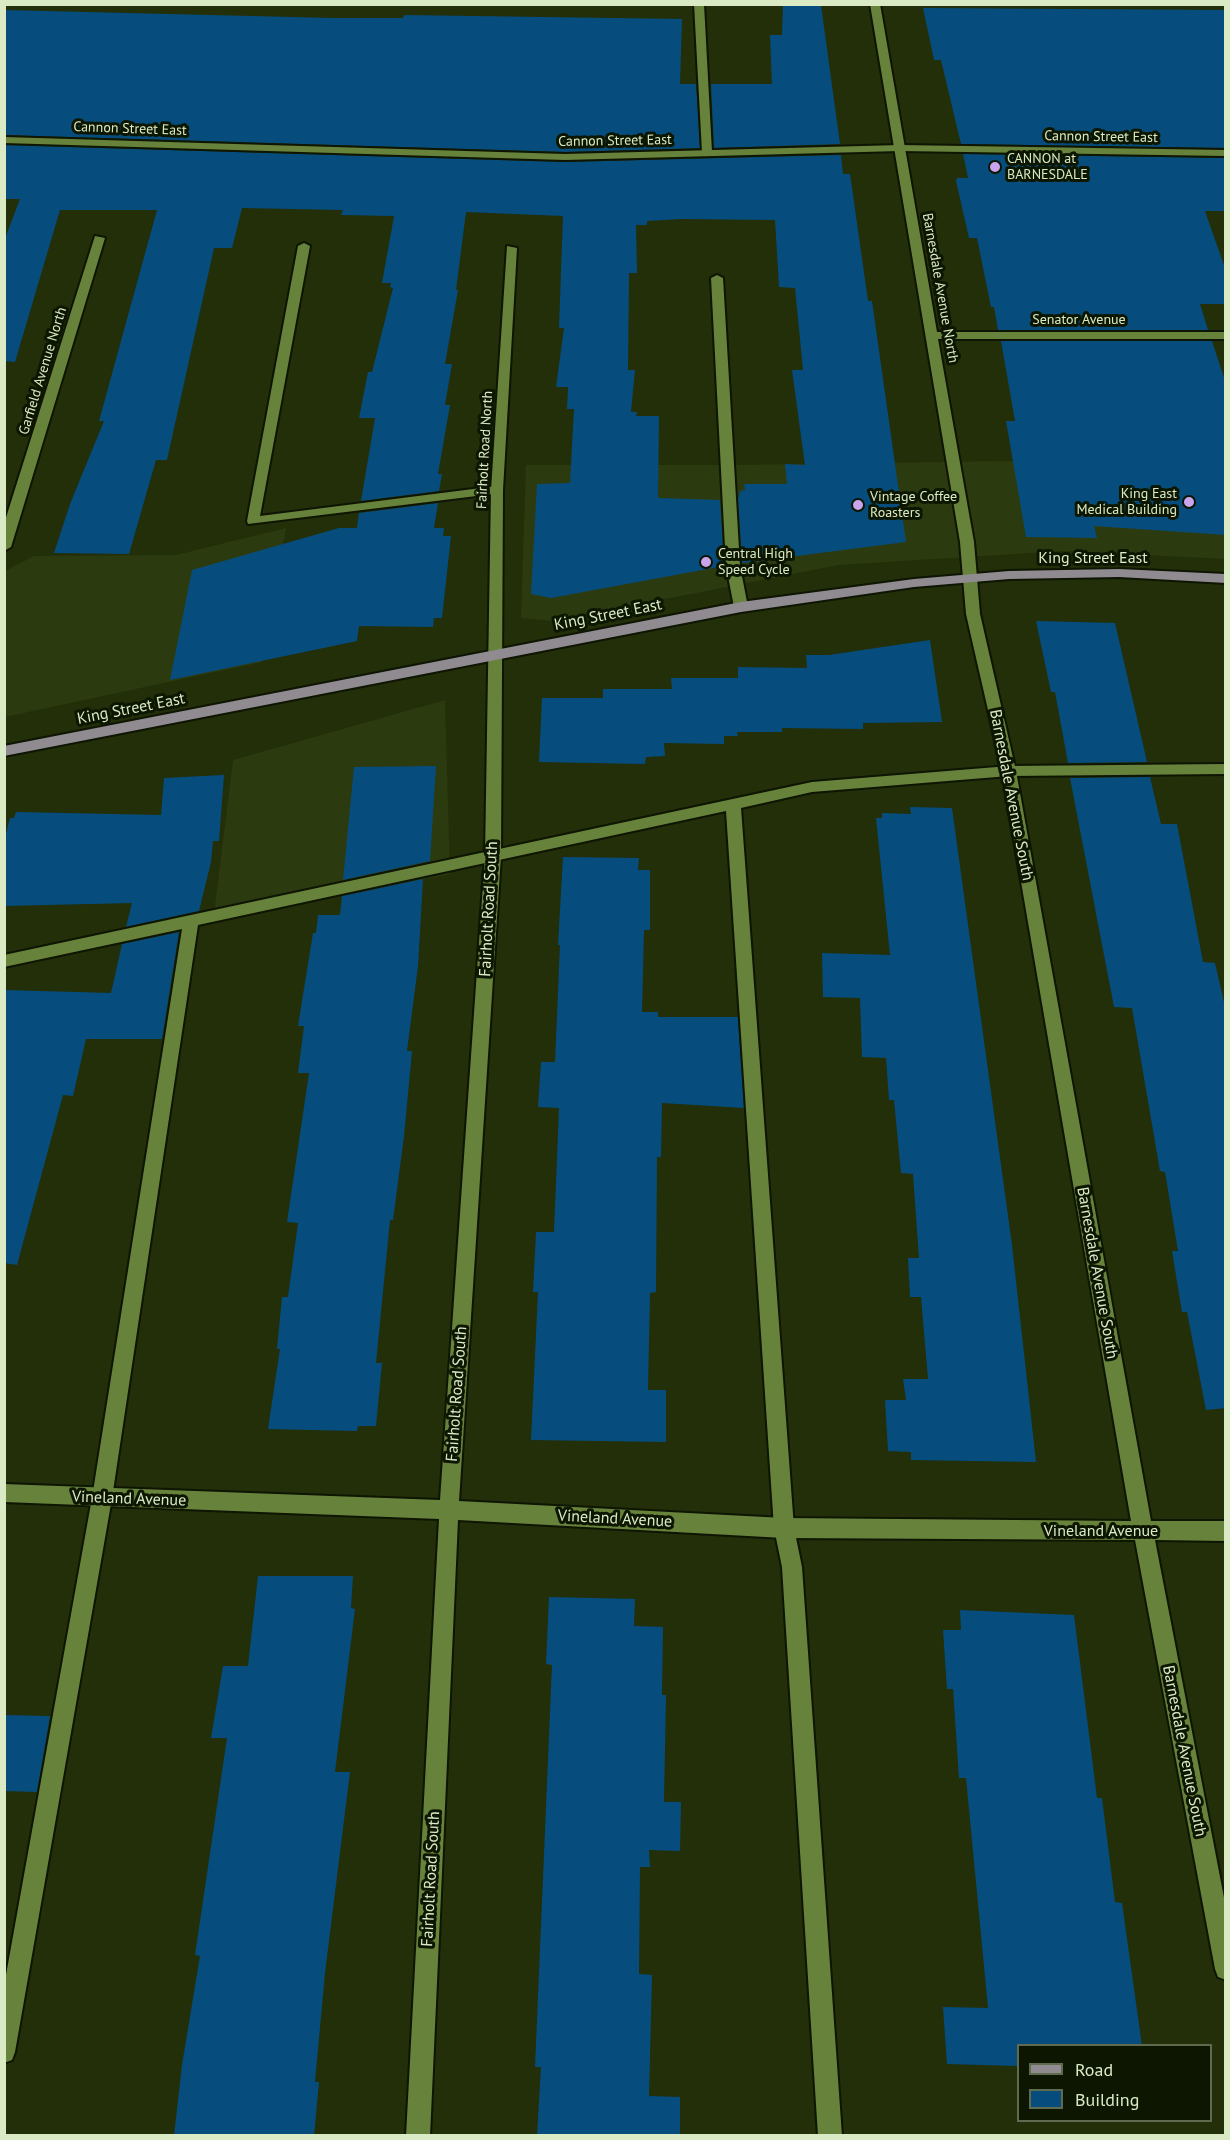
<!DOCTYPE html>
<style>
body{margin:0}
#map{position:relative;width:1230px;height:2140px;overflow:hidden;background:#222f09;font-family:"PT Sans",sans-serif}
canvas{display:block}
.frame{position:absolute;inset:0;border:6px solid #daeac5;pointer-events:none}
.legend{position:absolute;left:1017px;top:2044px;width:195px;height:78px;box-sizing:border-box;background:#0c1600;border:2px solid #5e6b4f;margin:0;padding:8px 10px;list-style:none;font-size:18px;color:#daeac5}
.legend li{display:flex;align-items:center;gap:12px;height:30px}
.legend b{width:30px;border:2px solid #5e6b4f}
</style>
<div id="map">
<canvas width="1230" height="2140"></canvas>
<div class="frame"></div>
<ul class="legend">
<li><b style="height:8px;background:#908a91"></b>Road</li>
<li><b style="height:16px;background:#064d7e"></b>Building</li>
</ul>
</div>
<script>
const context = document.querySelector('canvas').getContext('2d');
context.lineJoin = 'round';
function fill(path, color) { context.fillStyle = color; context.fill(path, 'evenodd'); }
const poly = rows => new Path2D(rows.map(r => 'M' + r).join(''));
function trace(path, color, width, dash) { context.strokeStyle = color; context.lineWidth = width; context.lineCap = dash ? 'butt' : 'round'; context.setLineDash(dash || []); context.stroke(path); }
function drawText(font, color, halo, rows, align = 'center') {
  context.font = font + ' "PT Sans",sans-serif'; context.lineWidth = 6; context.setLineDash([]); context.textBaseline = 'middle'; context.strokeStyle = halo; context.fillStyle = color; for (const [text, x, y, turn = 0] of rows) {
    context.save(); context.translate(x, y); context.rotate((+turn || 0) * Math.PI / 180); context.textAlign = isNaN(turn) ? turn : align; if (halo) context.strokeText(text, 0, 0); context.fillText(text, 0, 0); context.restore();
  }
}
const built = poly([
 [1225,458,1225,559,1063,551,839,565,553,621,521,618,526,465,728,465],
 [286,528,262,662,5,717,5,571,34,556,176,555],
 [445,700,450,874,213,922,233,760]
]);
const building = poly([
 [783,5,821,5,840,144,714,148,711,84,772,84,770,35,782,35],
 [923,8,1226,10,1226,148,961,144,941,60,934,60],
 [4,10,333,18,403,18,404,15,682,19,680,84,696,84,700,148,565,152,4,135],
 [4,145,565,162,841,155,843,174,850,174,868,301,872,301,906,542,742,563,738,500,740,491,745,490,744,484,787,484,785,464,805,465,792,370,803,370,795,288,779,287,775,220,681,219,647,221,647,225,636,225,637,273,629,273,628,370,635,370,631,412,637,412,636,416,659,416,658,498,720,500,724,566,551,598,531,594,537,484,570,483,574,409,567,409,568,387,556,387,564,328,559,328,563,216,466,212,456,290,458,290,445,364,452,364,445,405,450,405,438,474,442,474,439,491,361,501,375,418,359,418,368,372,372,372,393,288,390,287,391,283,382,283,394,216,341,215,343,210,242,208,232,248,214,248,167,460,156,460,129,554,54,553,70,504,104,421,99,421,157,210,60,210,15,362,4,361,4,241,20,199,4,199],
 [963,154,1226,158,1226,211,1205,211,1226,271,1226,304,1200,304,1208,330,998,330,994,307,991,307,977,238,969,238,956,181,957,178,968,178],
 [1001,341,1212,341,1226,384,1226,535,1094,526,1097,538,1026,537,1006,421,1015,421],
 [438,503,434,528,444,528,443,536,451,536,442,618,434,618,433,627,359,626,357,641,170,680,192,570,339,528,357,528,359,513],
 [1036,621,1115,623,1147,762,1068,763,1055,692,1051,692],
 [930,640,942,722,863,723,863,729,782,728,782,732,737,732,738,736,724,736,724,744,664,743,665,756,646,757,645,764,539,762,542,698,603,698,603,689,672,689,671,678,738,678,738,667,807,668,806,655,829,655],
 [436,766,430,861,343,880,354,767],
 [224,775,219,841,213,841,211,862,199,911,126,927,132,903,4,906,4,842,10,818,14,818,16,812,161,815,164,778],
 [1150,777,1161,824,1177,824,1203,962,1215,963,1226,1011,1226,1408,1206,1410,1187,1312,1182,1312,1172,1251,1178,1251,1165,1172,1160,1171,1132,1008,1114,1007,1070,778],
 [910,807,952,808,1012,1245,1036,1462,911,1460,911,1452,888,1451,885,1400,906,1400,903,1379,928,1379,921,1297,910,1297,908,1258,919,1258,913,1174,901,1173,894,1100,889,1100,886,1058,862,1057,860,998,823,997,822,953,890,955,876,818,882,818,882,813,911,814],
 [563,857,639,858,638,870,650,870,650,930,644,930,642,1012,658,1012,658,1017,738,1017,744,1108,662,1103,661,1157,657,1157,656,1292,650,1293,648,1390,666,1390,666,1442,531,1440,538,1292,533,1292,536,1232,554,1232,559,1108,538,1107,541,1062,555,1062,560,945,558,945],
 [423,879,418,966,407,1051,412,1051,404,1136,393,1220,390,1220,376,1363,382,1363,376,1426,358,1426,357,1431,268,1429,280,1349,277,1349,282,1297,288,1297,298,1223,287,1222,309,1073,298,1073,304,1026,298,1026,313,933,316,933,318,915,340,915,342,896],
 [179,932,162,1039,86,1039,73,1096,63,1095,17,1265,4,1263,4,990,111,993,122,944],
 [258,1576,353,1576,351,1608,355,1609,335,1772,350,1772,325,1973,315,2082,319,2082,314,2136,174,2136,182,2065,200,1956,195,1955,227,1738,211,1738,223,1666,248,1666],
 [549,1597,635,1599,634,1626,663,1627,662,1695,666,1695,664,1802,681,1802,680,1851,649,1850,650,1867,640,1867,639,1974,652,1975,649,2096,680,2097,680,2136,537,2136,541,2067,535,2067,552,1665,546,1664],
 [960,1610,1074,1615,1097,1798,1102,1798,1115,1902,1122,1903,1142,2046,1018,2046,1018,2066,947,2064,943,2007,988,2008,966,1778,959,1778,953,1689,947,1689,943,1630,961,1630],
 [4,1715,50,1716,37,1792,4,1791]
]);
const service = poly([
 [694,4,704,4,712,152,707,155,702,152,694,4],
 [304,243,310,246,260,516,497,486,503,490,501,493,248,524,247,521,298,246,304,243],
 [717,275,723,278,740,566,748,607,741,612,734,607,726,566,711,278,717,275],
 [1226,764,1226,774,1009,776,812,792,741,808,794,1528,802,1567,842,2136,818,2136,782,1567,774,1528,726,811,198,925,112,1498,15,2052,12,2060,4,2063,4,1986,92,1498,182,929,4,967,4,955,812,782,1009,766,1226,764]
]);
const minor = poly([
 [870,4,880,4,937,332,1226,332,1226,339,938,339,974,542,980,614,1016,771,1151,1521,1226,1521,1226,1541,1155,1540,1226,1908,1226,1980,1218,1977,1215,1969,1135,1540,784,1538,458,1520,430,2136,406,2136,439,1519,4,1502,4,1484,440,1500,485,856,491,490,507,246,517,248,503,490,501,856,459,1501,784,1518,1131,1521,1002,771,966,614,960,542,870,4],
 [95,236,105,238,11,547,4,551,4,524,95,236]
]);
const secondary = poly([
 [4,137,565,154,900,145,1226,150,1226,156,900,151,565,160,4,143,4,137]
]);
const primary = poly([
 [1119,569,1226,574,1226,583,1119,577,1009,579,914,587,741,612,4,756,4,746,741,602,914,579,1009,571,1119,569]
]);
const markers = [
 [995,167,6,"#c9a5ee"],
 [1189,502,6,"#c9a5ee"],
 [858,505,6,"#c9a5ee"],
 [706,562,6,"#c9a5ee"]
];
const farStreetnames = [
 ["Cannon Street East",130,129,2],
 ["Cannon Street East",1101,137,1],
 ["Cannon Street East",615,141,-1],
 ["Barnesdale Avenue North",940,288,80],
 ["Senator Avenue",1079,320],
 ["Garfield Avenue North",43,371,-73],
 ["Fairholt Road North",485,450,-87]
];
const farPoinames = [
 ["CANNON at",1007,159],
 ["BARNESDALE",1007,175],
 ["King East",1177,494,"right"],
 ["Medical Building",1177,510,"right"],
 ["Vintage Coffee",870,497],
 ["Roasters",870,513],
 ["Central High",718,554],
 ["Speed Cycle",718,570]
];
const streetNames = [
 ["King Street East",1093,558],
 ["King Street East",608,615,-11],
 ["King Street East",131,709,-11],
 ["Barnesdale Avenue South",1011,795,79],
 ["Fairholt Road South",489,909,-87],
 ["Barnesdale Avenue South",1097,1273,80],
 ["Fairholt Road South",457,1394,-86],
 ["Vineland Avenue",129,1499,2],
 ["Vineland Avenue",615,1519,3],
 ["Vineland Avenue",1101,1531],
 ["Barnesdale Avenue South",1184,1751,79],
 ["Fairholt Road South",431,1879,-87]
];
fill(built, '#2c3a0f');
fill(building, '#064d7e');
trace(service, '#0e1502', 4);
trace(minor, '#0e1502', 4);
trace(secondary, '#0e1502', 4);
trace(primary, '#0e1502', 4);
fill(service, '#67823b');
fill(minor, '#67823b');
fill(secondary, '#67823b');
fill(primary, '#908a91');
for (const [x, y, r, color] of markers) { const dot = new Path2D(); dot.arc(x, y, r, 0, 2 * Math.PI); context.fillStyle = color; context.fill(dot); trace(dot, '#0c1600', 2); }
drawText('14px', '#daeac5', '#0c1600', farStreetnames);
drawText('14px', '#daeac5', '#0c1600', farPoinames, 'left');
drawText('16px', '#daeac5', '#0c1600', streetNames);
</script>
